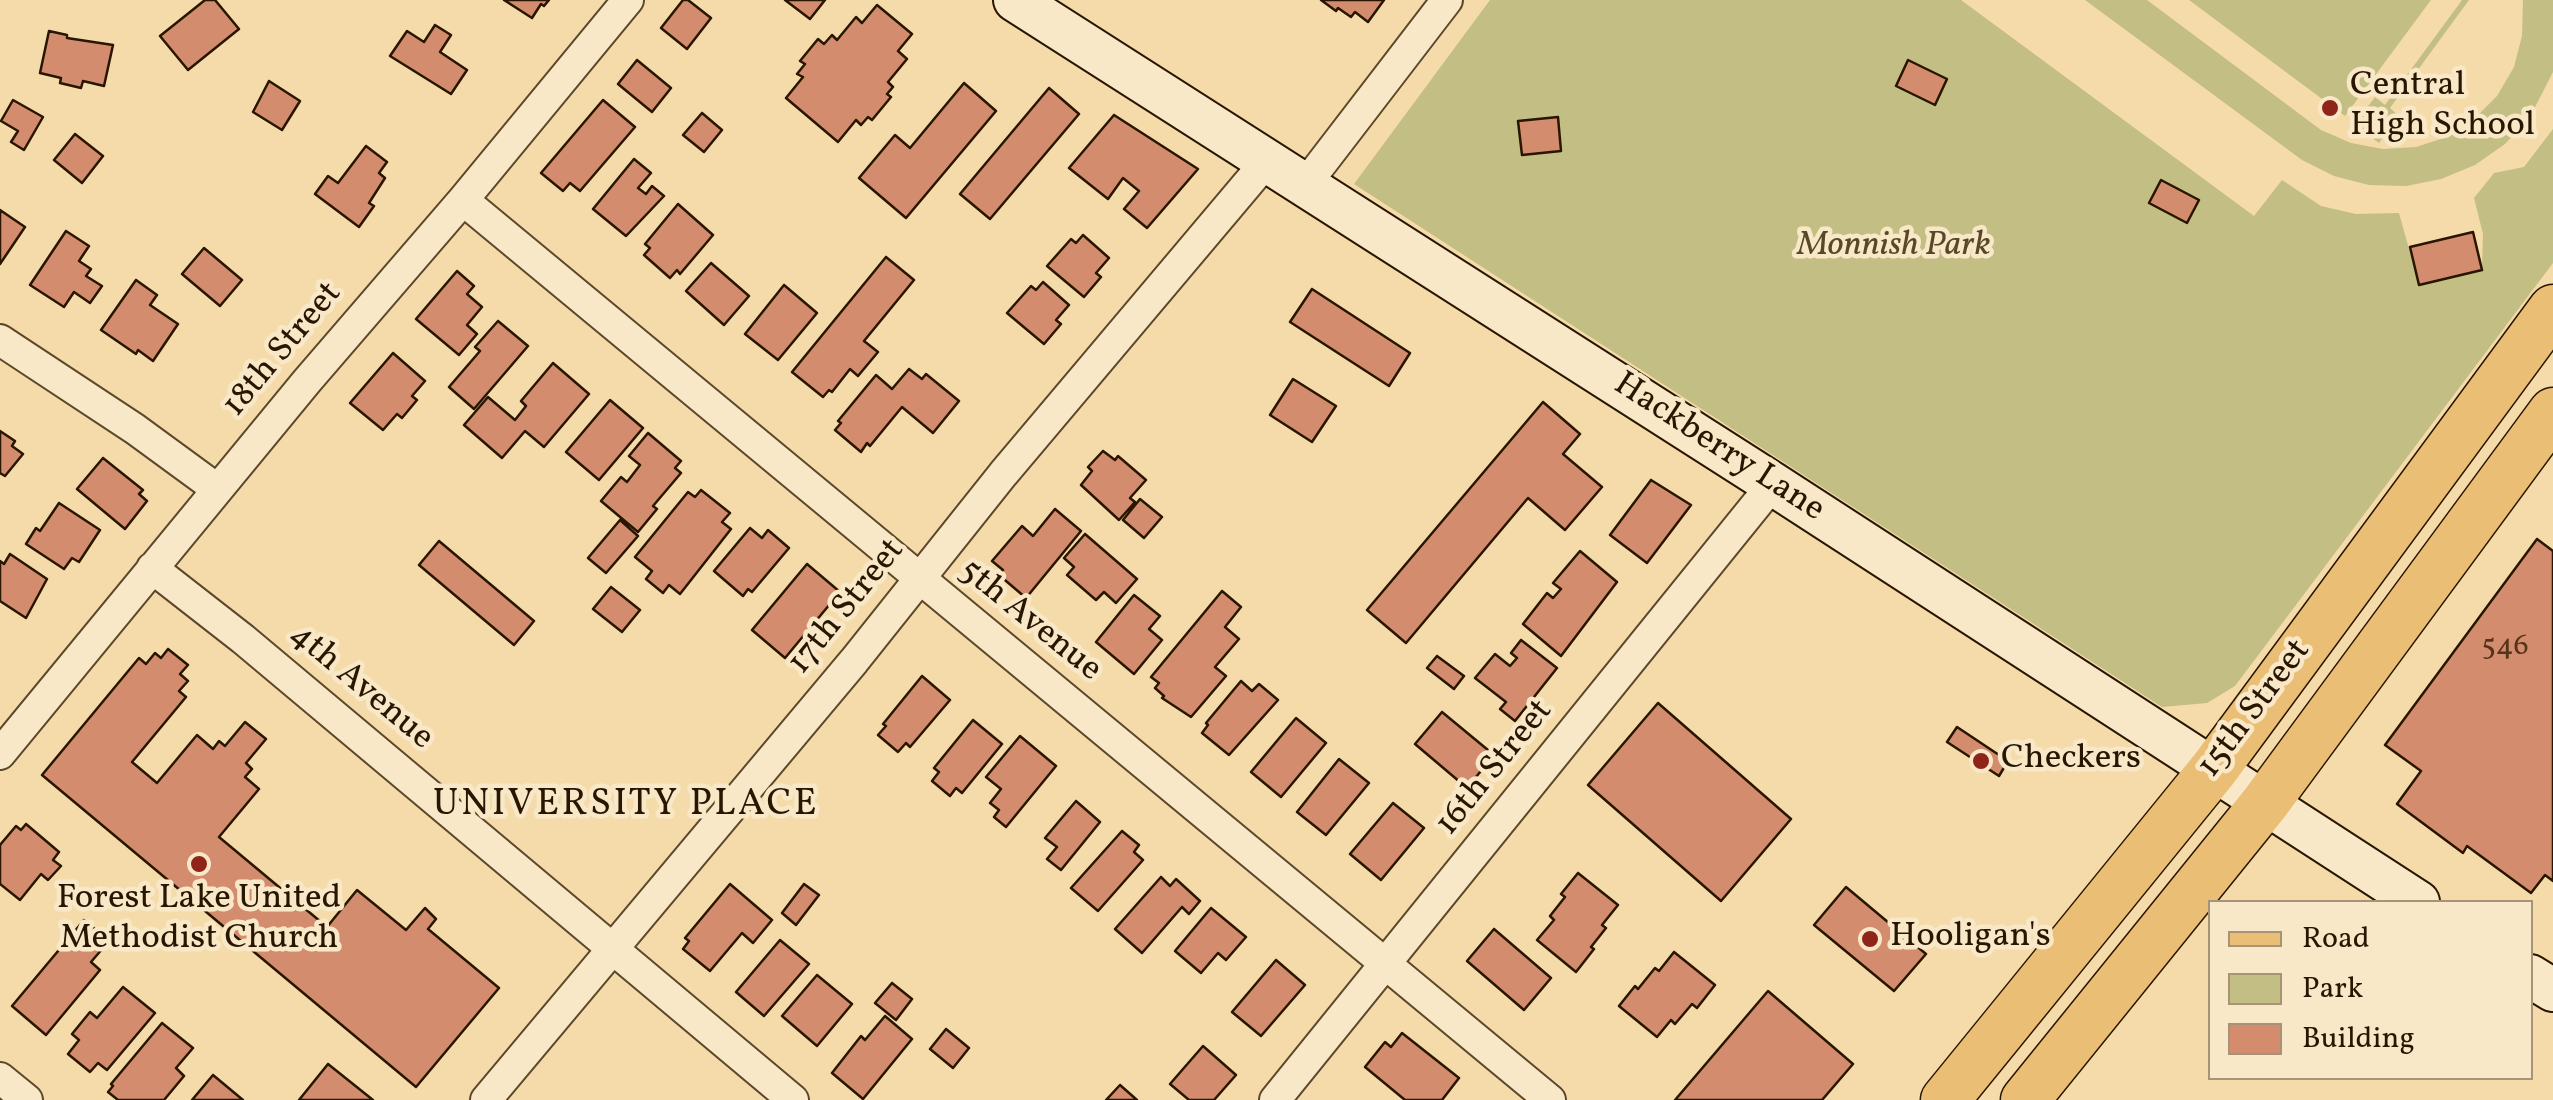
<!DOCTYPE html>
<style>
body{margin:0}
#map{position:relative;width:2553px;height:1100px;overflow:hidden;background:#f5dbaa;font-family:Vollkorn,serif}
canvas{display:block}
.legend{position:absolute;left:2208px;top:900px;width:325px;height:180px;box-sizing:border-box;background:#f8e8c8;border:2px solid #a59478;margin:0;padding:12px 18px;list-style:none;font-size:30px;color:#291600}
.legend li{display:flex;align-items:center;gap:20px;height:50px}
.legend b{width:50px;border:2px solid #a59478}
</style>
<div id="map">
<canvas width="2553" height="1100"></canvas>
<ul class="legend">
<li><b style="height:12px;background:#eabe75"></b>Road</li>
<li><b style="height:28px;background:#c3be84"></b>Park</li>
<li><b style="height:28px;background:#d38c6d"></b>Building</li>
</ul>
</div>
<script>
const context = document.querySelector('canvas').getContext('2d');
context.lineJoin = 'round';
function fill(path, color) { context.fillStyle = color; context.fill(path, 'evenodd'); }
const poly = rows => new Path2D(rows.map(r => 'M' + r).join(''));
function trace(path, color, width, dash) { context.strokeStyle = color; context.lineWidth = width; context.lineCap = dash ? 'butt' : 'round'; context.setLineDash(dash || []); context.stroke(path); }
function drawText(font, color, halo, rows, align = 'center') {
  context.font = font + ' Vollkorn,serif'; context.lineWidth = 9; context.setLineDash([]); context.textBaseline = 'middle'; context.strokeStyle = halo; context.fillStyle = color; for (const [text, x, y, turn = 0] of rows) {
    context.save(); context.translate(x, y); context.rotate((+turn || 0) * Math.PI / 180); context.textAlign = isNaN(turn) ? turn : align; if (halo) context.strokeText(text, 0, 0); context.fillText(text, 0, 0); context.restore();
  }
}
const green = poly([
 [1490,0,1961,0,2254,216,2282,180,2321,206,2356,214,2399,213,2419,285,2482,270,2483,234,2474,198,2494,173,2524,167,2553,129,2553,263,2235,686,2207,703,2162,707,1354,184],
 [2085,0,2147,0,2321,130,2351,143,2383,149,2416,147,2447,137,2474,119,2497,96,2514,67,2522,36,2523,0,2553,0,2553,72,2530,117,2505,144,2475,165,2441,179,2406,186,2369,185,2334,176,2302,160],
 [2189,0,2431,0,2345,116],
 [2462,0,2469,0,2390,108,2399,116,2379,143,2354,125,2375,97,2385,105]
]);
const building = poly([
 [205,0,215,0,239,29,188,70,160,36,205,0],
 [504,0,549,0,544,6,541,4,532,18,504,0],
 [683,0,688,0,711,18,687,49,661,28,683,0],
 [785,0,825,0,810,19,785,0],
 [1321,0,1384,0,1368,22,1355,12,1351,17,1338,8,1336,11,1321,0],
 [877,5,912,34,898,51,907,59,888,82,893,87,887,94,891,97,872,120,868,117,861,125,856,120,838,142,786,98,803,77,797,74,805,64,800,61,818,39,824,44,832,35,837,40,856,17,862,23,877,5],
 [435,25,451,35,440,52,467,70,451,94,390,56,407,31,424,42,435,25],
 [49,31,67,35,67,38,113,45,104,86,83,81,81,88,60,83,61,78,40,73,49,31],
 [637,60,671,88,652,112,618,84,637,60],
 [1908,60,1947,79,1935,105,1896,86,1908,60],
 [269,81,300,101,282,130,253,112,269,81],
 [964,83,996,111,906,218,859,178,895,135,910,148,964,83],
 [1049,88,1079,114,990,219,960,194,1049,88],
 [13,100,43,117,24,150,11,142,18,131,1,121,13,100],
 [603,100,635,127,580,191,570,183,563,191,541,173,603,100],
 [702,113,722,130,704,152,683,135,702,113],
 [1114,115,1198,169,1147,228,1124,209,1139,191,1123,178,1108,199,1069,168,1114,115],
 [1558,117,1561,151,1522,155,1518,121,1558,117],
 [75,134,103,156,82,183,54,160,75,134],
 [366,146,387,162,379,173,385,178,369,203,374,206,359,227,315,194,328,176,338,183,366,146],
 [634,159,651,173,638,188,646,194,652,186,664,196,626,236,593,209,634,159],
 [2161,180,2199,200,2187,223,2149,203,2161,180],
 [678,204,713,235,680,274,677,270,670,278,644,255,650,248,645,244,678,204],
 [0,210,25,227,0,264,0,210],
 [66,231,89,246,79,261,91,269,86,276,102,286,90,303,74,292,64,307,30,285,66,231],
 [2473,232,2482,270,2419,285,2410,247,2473,232],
 [1083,235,1109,258,1096,273,1101,277,1084,297,1047,266,1071,239,1076,243,1083,235],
 [204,248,242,280,220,306,182,274,204,248],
 [886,257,914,280,864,341,878,352,858,376,850,369,832,392,829,390,823,397,792,372,886,257],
 [711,263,749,296,724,325,686,291,711,263],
 [457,271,474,286,467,294,482,307,467,325,477,334,459,355,416,319,457,271],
 [136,280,157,295,150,305,178,324,153,361,138,350,136,354,101,330,136,280],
 [1043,282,1069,305,1056,320,1061,324,1044,344,1007,313,1031,286,1036,290,1043,282],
 [784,285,817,313,778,360,745,334,784,285],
 [1312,289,1410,353,1389,386,1290,322,1312,289],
 [498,321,528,346,474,409,449,387,480,351,475,347,498,321],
 [393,353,425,381,412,396,417,400,402,418,397,414,383,430,350,403,393,353],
 [553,363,589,394,544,447,525,431,502,458,464,425,488,397,515,420,526,406,521,401,553,363],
 [909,369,922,379,926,374,959,401,933,433,902,407,870,446,867,443,861,452,835,430,841,423,838,421,876,375,892,389,909,369],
 [1293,379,1336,406,1312,442,1270,415,1293,379],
 [610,400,643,428,599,480,566,452,610,400],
 [1543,402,1580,434,1563,454,1602,487,1565,530,1528,498,1406,643,1367,610,1543,402],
 [0,431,15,441,12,446,23,454,5,476,0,473,0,431],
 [648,433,681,461,675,468,681,473,653,506,657,509,638,532,601,501,621,477,627,482,640,465,629,456,648,433],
 [1103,451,1115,460,1118,456,1146,480,1130,498,1135,502,1119,520,1081,485,1092,471,1088,467,1103,451],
 [103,458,143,490,139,494,147,501,125,529,77,489,103,458],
 [1651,480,1691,505,1647,563,1610,535,1651,480],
 [701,490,730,513,722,522,731,529,680,594,669,585,663,593,646,579,652,571,635,557,688,492,695,497,701,490],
 [1140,499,1162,517,1144,538,1123,520,1140,499],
 [59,503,100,530,79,562,72,558,64,569,26,544,36,528,40,531,59,503],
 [1055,509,1081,531,1026,598,999,575,1003,570,992,561,1022,526,1033,536,1055,509],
 [620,520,638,536,606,573,588,558,620,520],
 [750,528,762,538,768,530,789,548,752,592,748,589,743,596,714,571,750,528],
 [1085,534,1137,579,1116,603,1104,592,1096,600,1067,575,1074,567,1064,558,1085,534],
 [2537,539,2553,551,2553,881,2545,875,2531,893,2467,846,2463,853,2397,804,2421,771,2385,745,2537,539],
 [439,541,534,621,514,645,419,565,439,541],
 [1580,551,1617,582,1561,656,1523,624,1547,593,1553,598,1561,589,1553,583,1580,551],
 [10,554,47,579,26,618,0,601,0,561,4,564,10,554],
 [807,564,840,592,785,658,752,630,807,564],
 [611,587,640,610,622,632,593,609,611,587],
 [1222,591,1241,607,1225,627,1239,639,1215,667,1226,676,1191,717,1162,698,1164,696,1155,688,1159,683,1151,677,1222,591],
 [1134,595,1160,616,1149,629,1162,640,1134,674,1096,642,1134,595],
 [1521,640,1557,668,1515,721,1500,709,1506,702,1475,678,1495,654,1510,666,1517,658,1511,653,1521,640],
 [168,649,188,665,180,674,188,681,179,691,186,697,132,762,157,783,197,735,213,749,219,741,225,746,245,722,266,739,246,763,252,769,245,777,259,789,219,837,327,927,357,890,406,930,425,908,436,919,428,929,499,988,416,1087,42,775,139,658,146,664,155,653,161,658,168,649],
 [1437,656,1464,676,1454,689,1427,668,1437,656],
 [922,676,950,700,910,747,906,743,898,752,878,735,886,726,883,724,922,676],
 [1241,681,1252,691,1259,684,1278,700,1229,755,1202,733,1208,725,1206,723,1241,681],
 [1658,703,1791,819,1721,901,1588,785,1658,703],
 [1442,712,1494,755,1467,788,1415,744,1442,712],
 [1296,718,1326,743,1281,797,1251,772,1296,718],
 [973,720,1002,744,962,793,956,788,950,796,932,781,939,772,934,768,973,720],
 [1957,727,2008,761,1999,776,1947,742,1957,727],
 [1020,736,1056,766,1006,827,994,817,999,810,990,803,1001,789,986,777,1020,736],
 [1339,759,1369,783,1326,835,1297,812,1339,759],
 [1076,801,1100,822,1061,870,1047,859,1057,847,1045,838,1076,801],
 [1393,803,1424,828,1381,880,1350,854,1393,803],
 [26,824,59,852,53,860,61,866,48,880,41,874,20,900,0,884,0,845,16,826,21,830,26,824],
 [1122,831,1139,845,1134,852,1143,860,1098,911,1071,888,1122,831],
 [1578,873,1618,905,1602,925,1606,928,1591,947,1594,949,1576,972,1537,940,1554,920,1550,916,1565,897,1561,894,1578,873],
 [1161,877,1170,886,1176,879,1200,901,1189,914,1182,907,1142,953,1115,929,1161,877],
 [730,884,772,920,753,943,742,933,710,971,683,949,689,941,685,938,730,884],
 [804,884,819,895,796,925,782,913,804,884],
 [1846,887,1926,954,1894,991,1814,925,1846,887],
 [1211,908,1246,937,1226,960,1218,953,1201,973,1175,951,1211,908],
 [84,920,109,941,91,962,100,970,46,1035,12,1006,84,920],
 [1494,929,1551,978,1524,1010,1467,961,1494,929],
 [780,940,809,964,764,1016,736,992,780,940],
 [1674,952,1715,985,1697,1008,1692,1004,1675,1024,1671,1020,1657,1037,1619,1006,1635,986,1638,989,1655,968,1659,971,1674,952],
 [1276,960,1305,985,1261,1036,1232,1012,1276,960],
 [817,975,852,1004,817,1046,782,1016,817,975],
 [892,983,912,999,896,1020,875,1003,892,983],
 [123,987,155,1013,107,1070,98,1063,90,1072,68,1054,79,1040,72,1034,90,1012,97,1018,123,987],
 [1768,991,1853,1064,1822,1100,1675,1100,1768,991],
 [885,1016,912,1039,863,1099,832,1073,861,1036,865,1040,885,1016],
 [162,1023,193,1048,176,1068,184,1076,164,1100,118,1100,108,1092,113,1086,111,1084,162,1023],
 [946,1029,969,1048,953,1068,930,1049,946,1029],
 [1402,1033,1459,1078,1442,1100,1405,1100,1365,1067,1385,1042,1391,1047,1402,1033],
 [1203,1046,1236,1075,1214,1100,1189,1100,1170,1084,1203,1046],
 [328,1064,373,1100,299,1100,328,1064],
 [213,1075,243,1100,192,1100,213,1075],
 [1120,1085,1137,1100,1106,1100,1120,1085]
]);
const minor = poly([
 [1305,185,1447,0],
 [463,200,1550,1100],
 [0,340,135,429,217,489],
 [152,568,243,639,793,1100],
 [0,754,307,381,463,200,628,0],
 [0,1078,27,1100],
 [486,1100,854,661,1003,474,1266,162],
 [1275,1100,1773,484]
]);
const secondary = poly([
 [1015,0,1773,484,2418,902],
 [2530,976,2553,990]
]);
const primary = poly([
 [1945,1100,2214,769,2553,309],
 [2025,1100,2265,803,2553,412]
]);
const markers = [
 [2330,108,10,"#8f2418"],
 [1981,761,10,"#8f2418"],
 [199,864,10,"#8f2418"],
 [1870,939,10,"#8f2418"]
];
const numberNames = [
 ["546",2505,648]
];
const poiNames = [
 ["Central",2350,88],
 ["High School",2350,128],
 ["Checkers",2001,761],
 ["Forest Lake United",199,901,"center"],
 ["Methodist Church",199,941,"center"],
 ["Hooligan's",1890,939]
];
const parkNames = [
 ["Monnish Park",1894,248]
];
const streetNames = [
 ["18th Street",284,351,-50],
 ["Hackberry Lane",1718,449,33],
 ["17th Street",848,608,-51],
 ["5th Avenue",1029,622,39],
 ["4th Avenue",360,688,40],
 ["15th Street",2256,710,-53],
 ["16th Street",1496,769,-51]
];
const neighbourhoodNames = [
 ["UNIVERSITY PLACE",626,807]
];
fill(green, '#c3be84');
fill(building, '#d38c6d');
trace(building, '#291600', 2.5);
trace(minor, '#5c472a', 34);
trace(secondary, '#291600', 46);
trace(primary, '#291600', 51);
trace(minor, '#f8e8c8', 30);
trace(secondary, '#f8e8c8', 42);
trace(primary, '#eabe75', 48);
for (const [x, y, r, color] of markers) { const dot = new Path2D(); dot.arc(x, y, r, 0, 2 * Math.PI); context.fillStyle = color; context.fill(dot); trace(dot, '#f8e8c8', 4); }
drawText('30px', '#54341b', null, numberNames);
drawText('35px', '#291600', '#f8e8c8', poiNames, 'left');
drawText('italic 35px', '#574828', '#f8e8c8', parkNames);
drawText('35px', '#291600', '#f8e8c8', streetNames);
context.letterSpacing = '2.5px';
drawText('38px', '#291600', '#f8e8c8', neighbourhoodNames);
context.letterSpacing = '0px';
</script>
